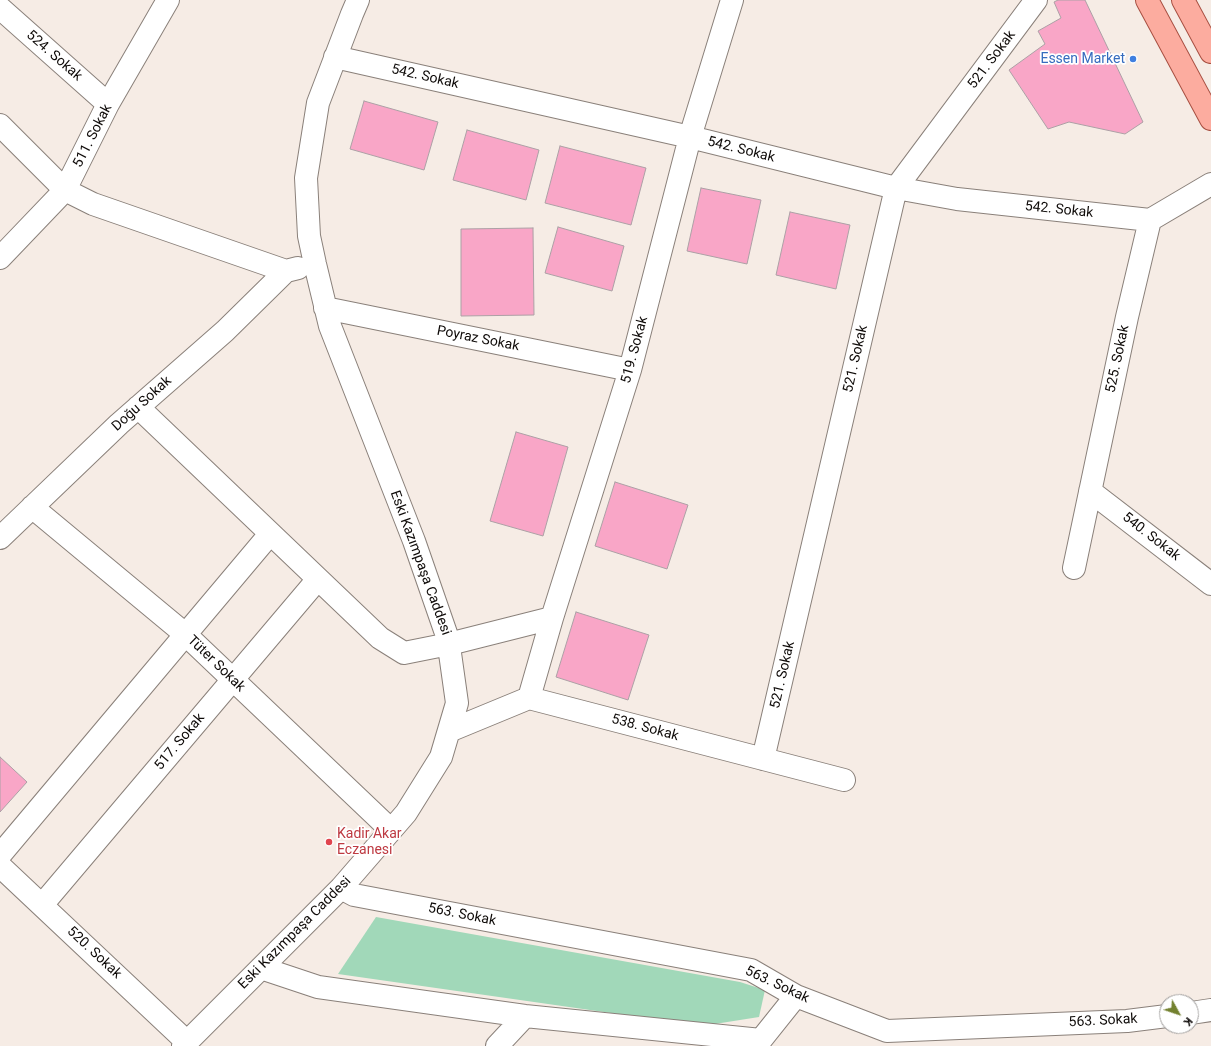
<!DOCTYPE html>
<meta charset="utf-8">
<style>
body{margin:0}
#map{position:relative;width:1211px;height:1046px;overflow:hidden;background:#f6ece5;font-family:Roboto,sans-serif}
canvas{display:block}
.north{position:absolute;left:1159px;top:994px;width:40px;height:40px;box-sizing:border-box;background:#fff;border:1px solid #9f9d9c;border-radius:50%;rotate:130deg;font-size:11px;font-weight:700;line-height:16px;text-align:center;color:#0e0a08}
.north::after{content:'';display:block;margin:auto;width:14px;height:18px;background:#73812f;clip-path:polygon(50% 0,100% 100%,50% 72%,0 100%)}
</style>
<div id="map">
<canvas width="1211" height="1046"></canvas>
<div class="north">K</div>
</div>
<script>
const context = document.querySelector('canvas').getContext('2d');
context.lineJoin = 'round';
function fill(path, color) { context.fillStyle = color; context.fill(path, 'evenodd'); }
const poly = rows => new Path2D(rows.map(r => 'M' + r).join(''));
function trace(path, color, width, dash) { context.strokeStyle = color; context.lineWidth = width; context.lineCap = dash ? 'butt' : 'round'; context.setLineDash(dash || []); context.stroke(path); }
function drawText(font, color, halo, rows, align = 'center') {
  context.font = font + ' Roboto,sans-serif'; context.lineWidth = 3.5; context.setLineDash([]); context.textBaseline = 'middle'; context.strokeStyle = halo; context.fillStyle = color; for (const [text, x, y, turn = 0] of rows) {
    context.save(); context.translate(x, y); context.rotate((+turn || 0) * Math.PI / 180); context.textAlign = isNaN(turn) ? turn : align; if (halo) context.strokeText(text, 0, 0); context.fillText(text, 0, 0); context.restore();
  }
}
const green = poly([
 [376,917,740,982,765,990,759,1017,702,1026,338,974]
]);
const building = poly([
 [1058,0,1085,0,1143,122,1125,134,1069,122,1048,129,1009,70,1045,44,1038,31,1061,18,1054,2,1058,0],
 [364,101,438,122,424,170,350,149,364,101],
 [467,130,539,150,526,200,453,180,467,130],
 [560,146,646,168,631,225,545,203,560,146],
 [701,188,761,200,747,264,687,251,701,188],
 [790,212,850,225,836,289,776,275,790,212],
 [558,227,624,246,612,291,545,273,558,227],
 [533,228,534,315,461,316,461,229,533,228],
 [516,432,568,447,543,536,490,521,516,432],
 [615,482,688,505,667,569,595,546,615,482],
 [576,612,649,635,628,700,556,677,576,612],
 [0,757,27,782,0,812,0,757]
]);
const minor = poly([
 [0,8,108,104],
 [335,57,690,137,896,188,957,199,1150,220],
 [0,125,65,190,93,204,286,271,298,268],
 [0,258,65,190,108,104,168,0],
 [325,308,630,370],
 [138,407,380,638,404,653,449,644,552,618],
 [1090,491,1211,584],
 [32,507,185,634,391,830],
 [0,538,119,424,225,331,286,271],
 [1074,568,1127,317,1150,220,1211,184],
 [529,698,552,618,630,370,690,137,732,0],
 [449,731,529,698,844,780],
 [763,759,896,188,1036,0],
 [0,855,270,534],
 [0,866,187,1042],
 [341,888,354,895,751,970,796,996,887,1031,1127,1021,1167,1016],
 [42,905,318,579],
 [261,968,318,987,525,1016,761,1040],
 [1191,1013,1211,1010],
 [183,1046,341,888,406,813,441,757,457,703,448,639,414,541,330,326,315,264,309,236,306,178,318,103,352,14,358,0],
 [497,1046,525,1016],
 [756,1046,796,996]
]);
const major = poly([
 [1147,0,1211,119],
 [1183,0,1211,52]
]);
const markers = [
 [1133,59,4,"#3f7fe0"],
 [329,842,4,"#e0444e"]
];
const streetNames = [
 ["524. Sokak",54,56,41],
 ["521. Sokak",992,60,-53],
 ["542. Sokak",425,77,13],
 ["511. Sokak",93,136,-63],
 ["542. Sokak",741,150,14],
 ["542. Sokak",1059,210,6],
 ["Poyraz Sokak",478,339,11],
 ["519. Sokak",635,350,-75],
 ["521. Sokak",856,359,-77],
 ["525. Sokak",1118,359,-78],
 ["Doğu Sokak",142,404,-42],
 ["540. Sokak",1151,537,38],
 ["Eski Kazımpaşa Caddesi",420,563,70],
 ["Tüter Sokak",216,664,44],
 ["521. Sokak",783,675,-77],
 ["538. Sokak",645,728,15],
 ["517. Sokak",180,742,-50],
 ["563. Sokak",462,915,11],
 ["Eski Kazımpaşa Caddesi",295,933,-45],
 ["520. Sokak",94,953,43],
 ["563. Sokak",777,985,25],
 ["563. Sokak",1103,1021,-3]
];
const shopNames = [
 ["Essen Market",1125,59]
];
const healthNames = [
 ["Kadir Akar",337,834],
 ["Eczanesi",337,850]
];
fill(green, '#a1d8b9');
fill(building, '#f9a6c7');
trace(building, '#aca0a5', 1);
trace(minor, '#8a807a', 24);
trace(major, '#a74f41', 24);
trace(minor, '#fff', 22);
trace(major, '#fcac9f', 22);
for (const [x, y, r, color] of markers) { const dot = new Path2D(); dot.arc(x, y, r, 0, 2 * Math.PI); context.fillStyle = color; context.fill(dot); trace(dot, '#fff', 1.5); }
drawText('14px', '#0e0a08', '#fff', streetNames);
drawText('14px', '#366cbe', '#fff', shopNames, 'right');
drawText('14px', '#be3a42', '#fff', healthNames, 'left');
</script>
